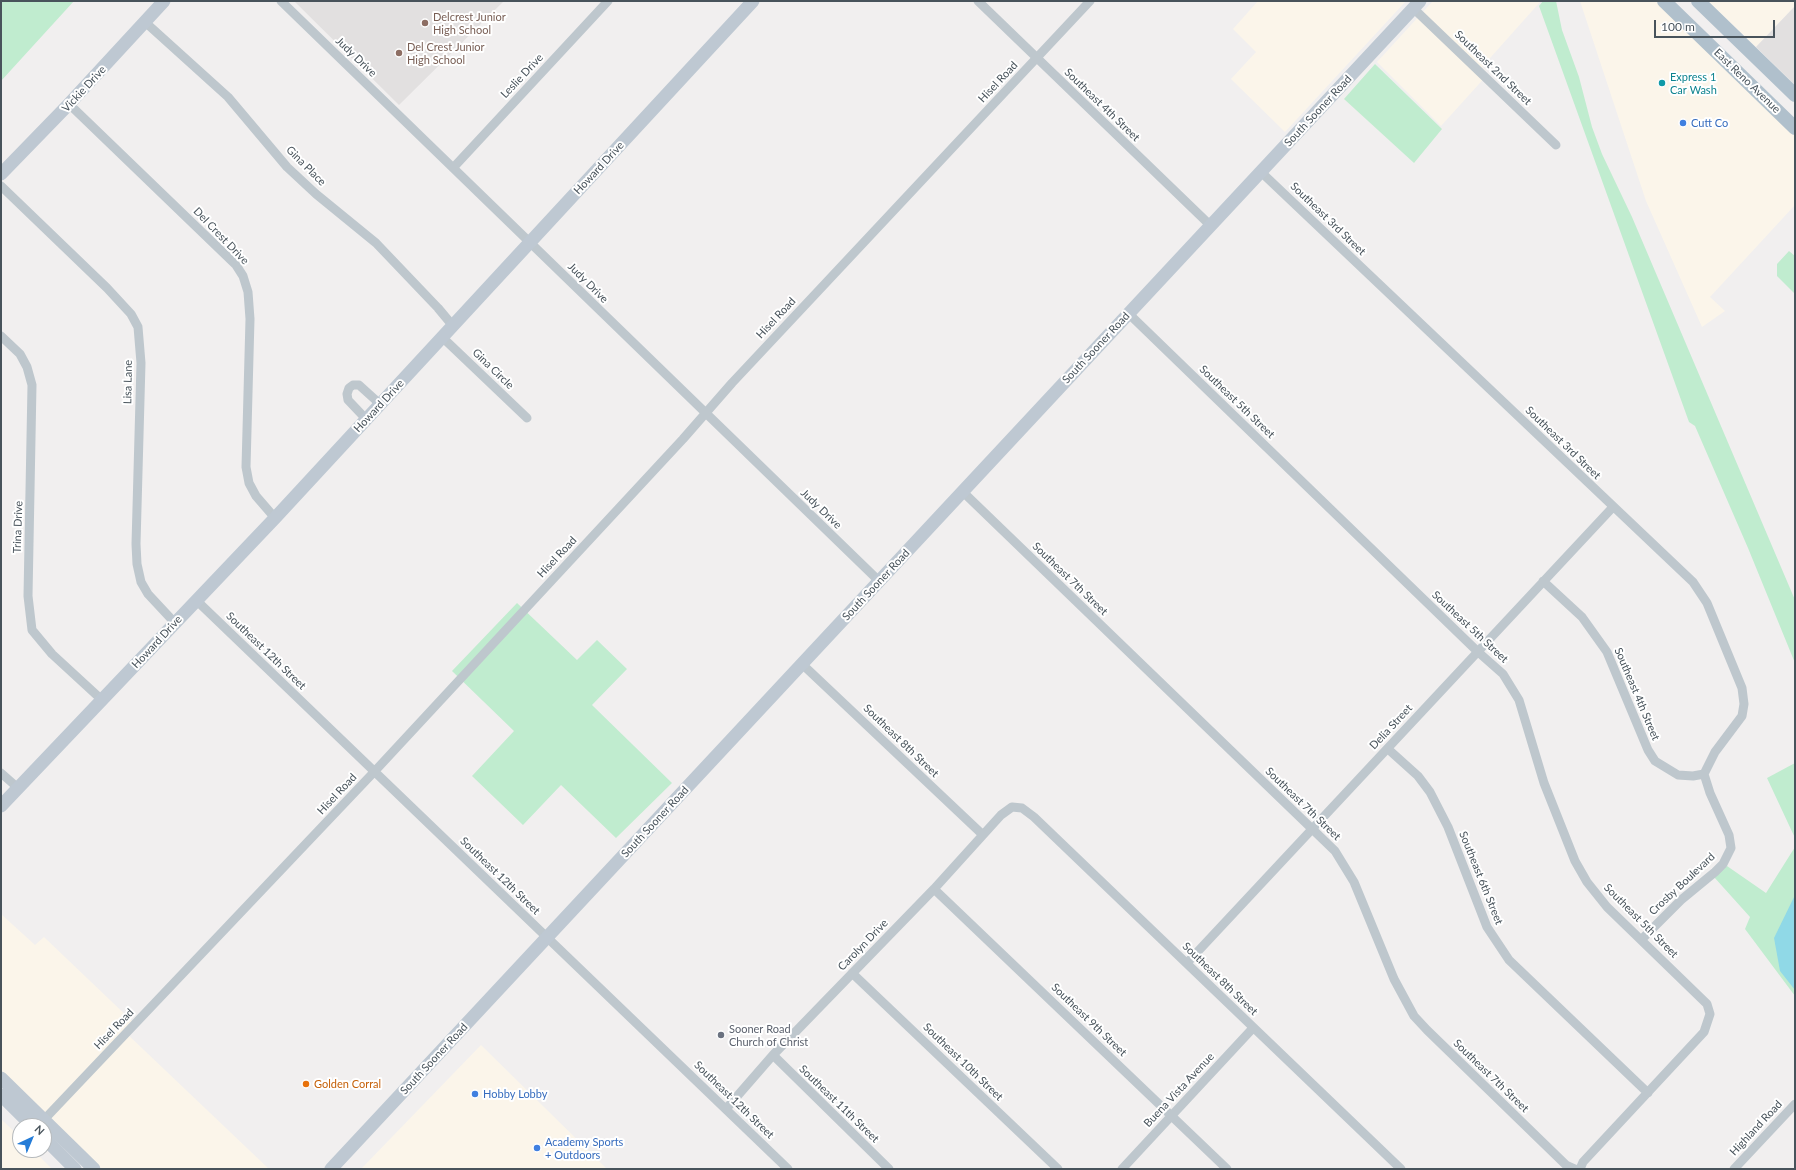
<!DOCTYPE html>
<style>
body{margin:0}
#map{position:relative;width:1796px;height:1170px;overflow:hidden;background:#f1efef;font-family:Lato,sans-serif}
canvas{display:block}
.frame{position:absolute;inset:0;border:2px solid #48535b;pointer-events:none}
.north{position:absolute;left:12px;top:1118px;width:40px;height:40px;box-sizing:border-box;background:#fff;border:1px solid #b6babd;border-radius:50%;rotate:44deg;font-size:11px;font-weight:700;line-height:16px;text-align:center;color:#48535b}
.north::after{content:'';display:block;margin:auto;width:14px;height:18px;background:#247cd7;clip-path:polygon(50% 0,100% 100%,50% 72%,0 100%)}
.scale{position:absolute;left:1654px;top:20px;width:121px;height:18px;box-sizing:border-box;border:2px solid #48535b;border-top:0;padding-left:5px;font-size:12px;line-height:14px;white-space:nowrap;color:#48535b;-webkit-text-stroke:3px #fff;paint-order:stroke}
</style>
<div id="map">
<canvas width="1796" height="1170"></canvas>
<div class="frame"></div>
<div class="north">N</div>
<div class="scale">100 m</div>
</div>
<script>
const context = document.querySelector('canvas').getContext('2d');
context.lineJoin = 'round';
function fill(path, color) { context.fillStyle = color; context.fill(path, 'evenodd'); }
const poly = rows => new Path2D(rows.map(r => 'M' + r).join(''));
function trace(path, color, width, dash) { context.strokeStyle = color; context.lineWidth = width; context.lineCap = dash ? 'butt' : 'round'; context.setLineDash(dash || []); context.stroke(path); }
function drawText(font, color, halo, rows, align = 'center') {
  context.font = font + ' Lato,sans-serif'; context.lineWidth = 4; context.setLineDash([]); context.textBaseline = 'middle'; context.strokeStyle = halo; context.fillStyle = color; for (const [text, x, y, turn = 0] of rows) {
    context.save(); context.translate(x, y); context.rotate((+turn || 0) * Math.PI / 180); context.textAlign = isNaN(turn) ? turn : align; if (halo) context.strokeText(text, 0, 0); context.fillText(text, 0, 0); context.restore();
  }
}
const commercial = poly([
 [1258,1,1406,1,1285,132,1231,79,1256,52,1233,29],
 [1433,1,1541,1,1482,67,1488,74,1441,126,1377,62],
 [1580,1,1656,1,1795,134,1795,205,1710,297,1725,311,1702,327,1646,201],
 [1708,1,1795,1,1795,6,1756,47],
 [1,914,35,945,44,937,132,1021,124,1031,269,1169,102,1169,1,1072],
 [481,1045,607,1169,361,1169],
 [1,1119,20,1137,20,1150,33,1150,52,1169,1,1169]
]);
const education = poly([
 [294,1,504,1,399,105],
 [1795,6,1795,85,1756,47]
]);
const green = poly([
 [1,1,74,1,1,81],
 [1543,1,1556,1,1562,30,1579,77,1592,127,1602,154,1632,217,1795,600,1795,663,1748,548,1695,426,1689,422,1539,6],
 [1375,64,1442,129,1414,163,1344,99],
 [1789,251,1795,256,1795,294,1777,276,1777,264],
 [517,603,577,660,597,640,627,669,592,705,672,783,616,838,561,785,523,825,472,776,514,731,452,671],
 [1795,763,1795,838,1767,778],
 [1795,847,1795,996,1745,929,1750,917,1714,877,1727,866,1766,893]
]);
const water = poly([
 [1795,895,1795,990,1780,971,1774,938]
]);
const street = poly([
 [281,1,879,581],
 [978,1,1211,226],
 [1413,8,1556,145],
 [145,22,228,97,287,167,316,194,376,243,438,308,453,326],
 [69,104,236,265,243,276,248,292,250,319,246,467,249,483,256,496,275,518],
 [453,168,608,1],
 [1261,172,1693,582,1707,603,1742,688,1744,704,1742,716,1715,752,1704,774],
 [1,186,107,288,131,314,138,327,141,363,136,544,137,564,141,582,148,594,175,623],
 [1128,313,1477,651,1503,674,1519,700,1544,783,1575,861,1587,882,1607,907,1707,1004,1710,1014,1704,1032,1583,1162,1580,1169],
 [1,336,20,354,27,367,32,385,28,596,32,630,52,654,102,700],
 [442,337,527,418],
 [366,419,348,400,347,394,349,388,353,385,359,385,380,404],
 [963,492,1335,851,1354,882,1394,979,1414,1016,1427,1030,1566,1165,1575,1169],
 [1543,581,1582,617,1607,652,1648,750,1655,761,1678,775,1693,776,1704,774],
 [196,600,788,1169],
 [802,664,983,835],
 [1388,749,1418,776,1430,792,1448,827,1487,927,1509,960,1648,1093],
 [1,773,18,788],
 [934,889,1227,1169],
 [1641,940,1681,900,1715,872,1723,864,1731,848,1729,835,1710,793,1704,774],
 [1187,963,1613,507],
 [852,973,1058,1169],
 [773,1055,889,1169],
 [726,1109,773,1055,934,889,1001,815,1012,807,1022,808,1034,817,1401,1169],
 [38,1126,374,772,683,439,732,383,1090,1],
 [1122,1169,1253,1028],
 [1734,1169,1795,1104]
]);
const secondary = poly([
 [1,174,69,104,164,1],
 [1,806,275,518,753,1],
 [1,1078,94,1169],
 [1,1095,32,1126],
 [44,1138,75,1169],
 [331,1169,1420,1]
]);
const primary = poly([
 [1664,1,1795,128],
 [1698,1,1795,95]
]);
const markers = [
 [425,23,4,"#8d6e63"],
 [399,53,4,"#8d6e63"],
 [1662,83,4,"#0f9aa8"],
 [1683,123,4,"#3f7fe0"],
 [721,1035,4,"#6b7280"],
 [306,1084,4,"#e8710a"],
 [475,1094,4,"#3f7fe0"],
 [537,1148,4,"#3f7fe0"]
];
const educationNames = [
 ["Delcrest Junior",433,17],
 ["High School",433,30],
 ["Del Crest Junior",407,47],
 ["High School",407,60]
];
const streetNames = [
 ["Judy Drive",356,57,44],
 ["Southeast 2nd Street",1493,68,44],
 ["Leslie Drive",522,76,-47],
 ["East Reno Avenue",1747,81,44],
 ["Hisel Road",998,82,-47],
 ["Vickie Drive",84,89,-47],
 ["Southeast 4th Street",1102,105,44],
 ["South Sooner Road",1318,111,-47],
 ["Gina Place",306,166,45],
 ["Howard Drive",599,168,-47],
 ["Southeast 3rd Street",1328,219,44],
 ["Del Crest Drive",221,236,46],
 ["Judy Drive",588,283,45],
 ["Hisel Road",776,318,-47],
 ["South Sooner Road",1096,348,-47],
 ["Gina Circle",493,369,44],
 ["Lisa Lane",128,382,-89],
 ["Southeast 5th Street",1237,402,44],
 ["Howard Drive",379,406,-47],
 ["Southeast 3rd Street",1563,443,44],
 ["Judy Drive",821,509,44],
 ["Trina Drive",18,527,-88],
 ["Hisel Road",557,557,-47],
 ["Southeast 7th Street",1070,579,44],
 ["South Sooner Road",876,585,-47],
 ["Southeast 5th Street",1470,627,43],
 ["Howard Drive",157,642,-47],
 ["Southeast 12th Street",266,651,44],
 ["Southeast 4th Street",1637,694,67],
 ["Delia Street",1391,727,-47],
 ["Southeast 8th Street",901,741,44],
 ["Hisel Road",337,794,-47],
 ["Southeast 7th Street",1303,804,44],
 ["South Sooner Road",655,822,-47],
 ["Southeast 12th Street",500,876,44],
 ["Southeast 6th Street",1481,878,68],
 ["Crosby Boulevard",1682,884,-43],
 ["Southeast 5th Street",1641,921,45],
 ["Carolyn Drive",863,945,-46],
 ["Southeast 8th Street",1220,979,44],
 ["Southeast 9th Street",1089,1020,44],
 ["Hisel Road",114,1029,-46],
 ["South Sooner Road",434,1059,-47],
 ["Southeast 10th Street",963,1062,44],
 ["Southeast 7th Street",1491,1076,44],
 ["Buena Vista Avenue",1179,1090,-47],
 ["Southeast 12th Street",734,1100,44],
 ["Southeast 11th Street",839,1104,44],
 ["Highland Road",1756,1128,-47]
];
const cultureNames = [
 ["Express 1",1670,77],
 ["Car Wash",1670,90]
];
const shopNames = [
 ["Cutt Co",1691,123],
 ["Hobby Lobby",483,1094],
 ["Academy Sports",545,1142],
 ["+ Outdoors",545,1155]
];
const worshipNames = [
 ["Sooner Road",729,1029],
 ["Church of Christ",729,1042]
];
const foodNames = [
 ["Golden Corral",314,1084]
];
fill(commercial, '#fbf5ea');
fill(education, '#e2e0e0');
fill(green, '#c0eccf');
fill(water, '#90d9e7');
trace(street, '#bec7cd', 9);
trace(secondary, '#bec8d2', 13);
trace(primary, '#b0c0cc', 14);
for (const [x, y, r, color] of markers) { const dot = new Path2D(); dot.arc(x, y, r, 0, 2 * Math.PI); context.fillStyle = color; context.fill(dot); trace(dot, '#fff', 1.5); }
drawText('11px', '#785e54', '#fff', educationNames, 'left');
drawText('11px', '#48535b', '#fff', streetNames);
drawText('11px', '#0d838f', '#fff', cultureNames, 'left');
drawText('11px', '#366cbe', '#fff', shopNames, 'left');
drawText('11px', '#5b616d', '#fff', worshipNames, 'left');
drawText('11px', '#c56008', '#fff', foodNames, 'left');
</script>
